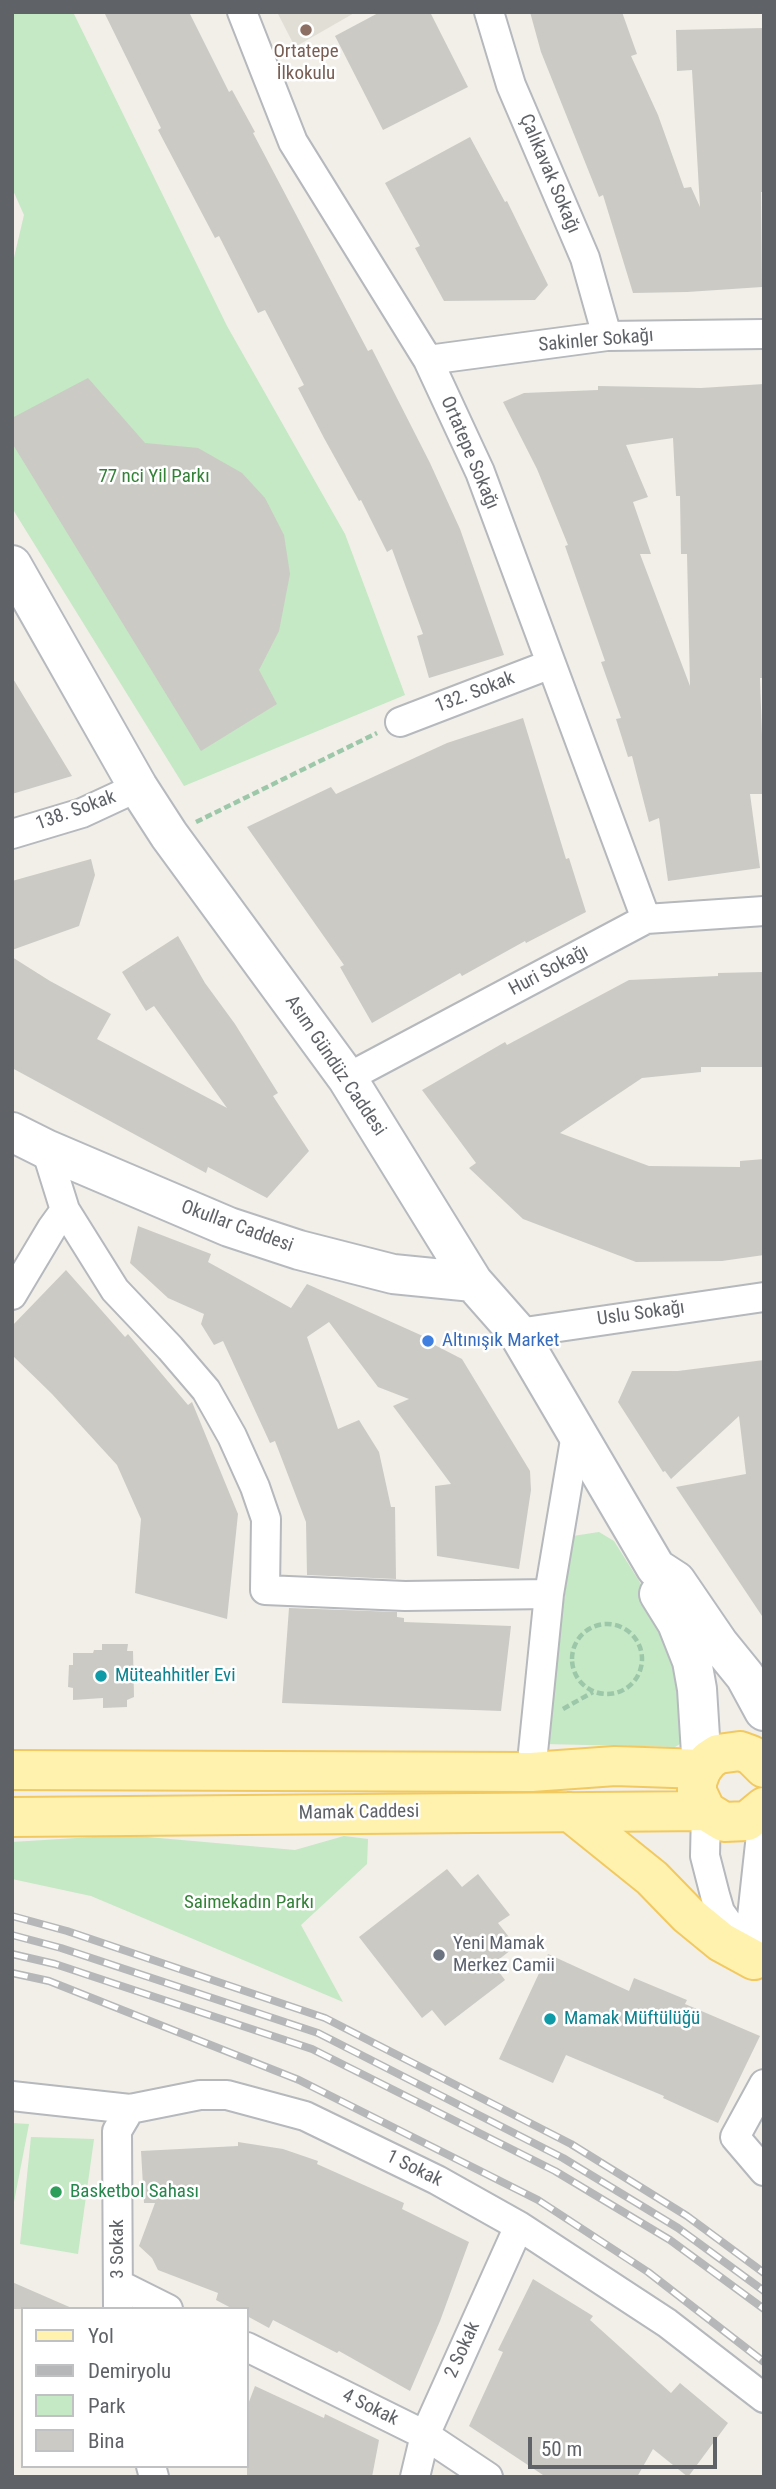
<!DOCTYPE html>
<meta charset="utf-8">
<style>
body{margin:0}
#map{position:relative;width:776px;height:2489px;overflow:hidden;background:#f1efe8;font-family:"Roboto Condensed",sans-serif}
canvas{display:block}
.frame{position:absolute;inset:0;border:14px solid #5f6368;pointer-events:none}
.legend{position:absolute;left:21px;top:2307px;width:228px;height:161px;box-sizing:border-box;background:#fff;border:2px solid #bfc1c3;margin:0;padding:9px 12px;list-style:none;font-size:21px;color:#5f6368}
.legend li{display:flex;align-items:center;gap:14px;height:35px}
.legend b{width:35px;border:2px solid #bfc1c3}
.scale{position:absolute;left:528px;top:2437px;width:189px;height:32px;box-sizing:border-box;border:4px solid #5f6368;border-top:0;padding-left:9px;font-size:21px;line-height:24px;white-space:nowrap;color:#5f6368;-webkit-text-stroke:5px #fff;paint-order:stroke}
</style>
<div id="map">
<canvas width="776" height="2489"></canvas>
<div class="frame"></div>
<ul class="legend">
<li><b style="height:9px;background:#fff2af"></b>Yol</li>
<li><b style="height:9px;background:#b6b7b8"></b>Demiryolu</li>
<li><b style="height:19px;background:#c5e8c5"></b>Park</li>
<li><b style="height:19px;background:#cccac5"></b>Bina</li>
</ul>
<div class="scale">50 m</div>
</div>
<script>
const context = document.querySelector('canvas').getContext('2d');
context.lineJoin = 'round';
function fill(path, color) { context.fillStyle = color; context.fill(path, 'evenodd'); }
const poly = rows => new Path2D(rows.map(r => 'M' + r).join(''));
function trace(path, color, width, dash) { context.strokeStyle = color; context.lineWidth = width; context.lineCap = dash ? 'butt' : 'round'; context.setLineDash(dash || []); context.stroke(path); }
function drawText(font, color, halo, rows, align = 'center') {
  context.font = font + ' "Roboto Condensed",sans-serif'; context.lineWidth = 5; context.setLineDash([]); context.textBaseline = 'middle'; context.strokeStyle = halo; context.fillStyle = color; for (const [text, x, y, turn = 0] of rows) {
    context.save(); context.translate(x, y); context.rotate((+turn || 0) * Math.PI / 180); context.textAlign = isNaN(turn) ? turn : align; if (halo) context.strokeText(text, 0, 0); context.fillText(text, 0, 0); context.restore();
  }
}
const education = poly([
 [277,12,356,12,295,47]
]);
const green = poly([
 [12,12,73,12,227,326,345,534,405,695,184,786,12,508,12,266,24,215,12,188],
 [599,1532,614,1541,671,1632,687,1683,680,1744,675,1747,544,1744,573,1536],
 [125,1835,295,1850,344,1836,368,1839,367,1864,301,1925,343,2002,91,1896,12,1879,12,1842],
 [12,2123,29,2124,13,2207,12,2207],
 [31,2137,94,2139,78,2254,20,2244]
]);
const building = poly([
 [104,12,189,12,229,92,232,90,255,132,253,133,368,351,372,349,430,463,460,529,504,655,429,678,417,636,423,634,392,549,387,552,361,500,359,501,324,438,298,388,304,385,265,310,258,313,219,236,215,238,158,130,161,128],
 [380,12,430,12,468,87,383,130,335,36],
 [530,12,622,12,637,54,631,56,658,115,684,188,691,187,700,207,692,70,677,71,676,30,764,28,764,192,761,192,762,287,687,292,633,293,603,195,599,197,541,52],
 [470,137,505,202,507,201,548,285,535,300,444,301,415,248,420,246,385,183],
 [88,378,145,443,198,448,242,473,265,498,284,535,290,574,279,631,259,670,277,704,201,751,12,443,12,418],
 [764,384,764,639,763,678,760,678,764,794,750,794,760,868,668,881,659,818,649,822,632,756,628,757,616,719,621,718,601,662,605,661,565,546,568,545,537,469,503,402,524,393,598,390,598,386,701,388],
 [673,438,676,496,680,496,681,554,687,554,690,686,640,554,651,554,633,502,648,497,626,445],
 [12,677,72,776,12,794],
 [523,718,566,859,569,858,586,912,526,943,525,941,462,976,460,973,372,1023,340,967,344,965,247,827,331,787,336,794,447,743],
 [91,859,95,875,79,926,12,950,12,881],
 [178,936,205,983,235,1024,278,1093,273,1096,309,1151,267,1198,208,1167,206,1173,12,1068,12,957,50,981,111,1014,97,1039,227,1108,154,1006,146,1011,122,972],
 [764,972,764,1067,701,1067,701,1072,642,1078,560,1133,649,1166,740,1167,740,1161,764,1159,764,1255,722,1261,636,1262,523,1219,469,1168,476,1163,422,1090,505,1042,507,1045,629,980,718,976,718,973],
 [138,1226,211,1254,208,1262,291,1308,307,1284,425,1337,423,1339,462,1359,530,1471,531,1490,519,1569,437,1556,435,1486,451,1484,393,1406,409,1399,378,1387,329,1322,307,1337,338,1429,359,1420,379,1452,391,1507,395,1507,396,1579,307,1575,306,1522,275,1441,270,1443,223,1341,214,1345,201,1324,204,1314,168,1298,130,1263],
 [66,1270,125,1337,128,1334,188,1405,192,1402,238,1514,227,1619,135,1593,141,1519,117,1465,52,1394,12,1355,12,1326],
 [764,1360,764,1619,676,1487,746,1474,739,1416,671,1479,665,1471,663,1472,618,1402,632,1371,678,1371],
 [289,1608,397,1612,397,1617,404,1618,404,1622,511,1626,501,1711,282,1703],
 [102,1644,128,1644,127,1651,133,1651,134,1697,127,1700,127,1707,103,1708,103,1698,73,1700,73,1688,68,1687,69,1665,73,1665,73,1653,93,1653,94,1650,102,1650],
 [447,1869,462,1887,478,1874,510,1915,498,1923,516,1946,493,1964,505,1980,445,2026,432,2010,422,2018,359,1937],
 [548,1954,629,1991,634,1978,687,2000,685,2004,760,2036,718,2123,663,2098,664,2096,566,2055,553,2083,499,2059],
 [238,2142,283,2149,318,2161,317,2164,404,2203,402,2209,469,2242,440,2321,410,2391,339,2351,337,2353,273,2320,269,2328,247,2316,247,2309,233,2309,216,2300,218,2293,158,2270,152,2258,139,2246,155,2203,144,2203,141,2151,238,2146],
 [533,2279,593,2316,590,2320,671,2393,680,2383,728,2423,688,2477,653,2449,637,2477,546,2477,469,2426,503,2352,498,2350],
 [12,2282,74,2309,12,2309],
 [255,2386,324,2418,325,2414,379,2440,372,2477,247,2477,247,2407]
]);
const path = poly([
 [196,822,377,733],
 '572 1659a35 35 0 1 1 70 0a35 35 0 1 1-70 0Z',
 [563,1709,593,1692]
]);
const street = poly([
 [242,12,293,142,428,360,480,472,646,919],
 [489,12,511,85,585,258,607,336],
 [428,360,607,336,764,334],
 [400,722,551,664],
 [12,834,82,813,138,787],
 [347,1078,646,919,764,911],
 [46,1149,65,1210,115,1290,170,1348,206,1390,232,1436,255,1487,266,1519,265,1590,405,1596,549,1594],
 [12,1295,52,1228,65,1210],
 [518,1333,764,1297],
 [531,1772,549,1594,576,1434],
 [706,1811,705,1856,715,1895,720,1912,750,1954],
 [754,1960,752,1917,764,1807],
 [764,2084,735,2137,764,2171],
 [12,2096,130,2109,200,2095,227,2095,305,2116,437,2180,519,2226,667,2323,764,2398],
 [118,2284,168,2309],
 [118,2309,117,2131,130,2109],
 [247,2347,425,2435,488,2477],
 [151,2466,154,2477],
 [415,2477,425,2435,519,2226]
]);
const secondary = poly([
 [12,565,138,787,169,835,347,1078,473,1282,518,1333,656,1568,676,1581,719,1644,745,1676,764,1711],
 [12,1132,46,1149,229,1227,299,1250,393,1274,473,1282],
 [659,1594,677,1623,692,1661,697,1689,702,1769]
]);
const primary = poly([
 [764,1768,751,1755,740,1751,718,1754,709,1760,702,1769,697,1782,697,1792,706,1811,724,1822,747,1821,764,1807],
 [12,1770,531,1772,615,1766,702,1769],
 [570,1812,652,1878,688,1915,721,1942,754,1960],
 [12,1817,706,1811]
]);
const rail = poly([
 [12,1916,67,1931,325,2018,571,2144,687,2216,764,2273],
 [12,1935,61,1948,318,2033,563,2158,678,2228,764,2291],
 [12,1954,55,1964,312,2049,555,2171,670,2240,764,2309],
 [12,1973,49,1981,299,2080,538,2200,648,2272,764,2362]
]);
const markers = [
 [306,30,7,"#8d6e63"],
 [428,1341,7,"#3f7fe0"],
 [101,1676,7,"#0f9aa8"],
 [439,1955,7,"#6b7280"],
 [550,2019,7,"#0f9aa8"],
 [56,2192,7,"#2e9e5b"]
];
const educationNames = [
 ["Ortatepe",306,52],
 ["İlkokulu",306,74]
];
const streetNames = [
 ["Çalıkavak Sokağı",549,174,67],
 ["Sakinler Sokağı",596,341,-5],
 ["Ortatepe Sokağı",469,453,67],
 ["132. Sokak",475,693,-21],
 ["138. Sokak",76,811,-20],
 ["Huri Sokağı",549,971,-28],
 ["Asım Gündüz Caddesi",335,1066,56],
 ["Okullar Caddesi",237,1227,20],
 ["Uslu Sokağı",641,1314,-8],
 ["Mamak Caddesi",359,1813,-1],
 ["1 Sokak",414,2169,26],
 ["3 Sokak",118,2249,-90],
 ["2 Sokak",463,2350,-66],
 ["4 Sokak",370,2408,26]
];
const parkNames = [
 ["77 nci Yil Parkı",154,477],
 ["Saimekadın Parkı",249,1903]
];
const shopNames = [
 ["Altınışık Market",442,1341]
];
const cultureNames = [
 ["Müteahhitler Evi",115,1676],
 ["Mamak Müftülüğü",564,2019]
];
const worshipNames = [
 ["Yeni Mamak",453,1944],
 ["Merkez Camii",453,1966]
];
const leisureNames = [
 ["Basketbol Sahası",70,2192]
];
fill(education, '#e1ded6');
fill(green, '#c5e8c5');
fill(building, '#cccac5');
trace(street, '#b5b8bc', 32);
trace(secondary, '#b6babf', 42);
trace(primary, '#f2c960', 42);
trace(path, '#9cc7a9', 4.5, [7, 3.5]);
trace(street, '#fff', 28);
trace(secondary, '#fff', 38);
trace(primary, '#fff2af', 38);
trace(rail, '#b6b7b8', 8);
trace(rail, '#fff', 5, [16]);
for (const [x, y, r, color] of markers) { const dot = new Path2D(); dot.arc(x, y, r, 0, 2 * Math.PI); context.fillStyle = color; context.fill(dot); trace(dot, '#fff', 2.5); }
drawText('19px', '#785e54', '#fff', educationNames);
drawText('19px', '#5f6368', '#fff', streetNames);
drawText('19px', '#348238', '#fff', parkNames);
drawText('19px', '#366cbe', '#fff', shopNames, 'left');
drawText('19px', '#0d838f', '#fff', cultureNames, 'left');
drawText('19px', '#5b616d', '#fff', worshipNames, 'left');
drawText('19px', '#27864d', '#fff', leisureNames, 'left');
</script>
